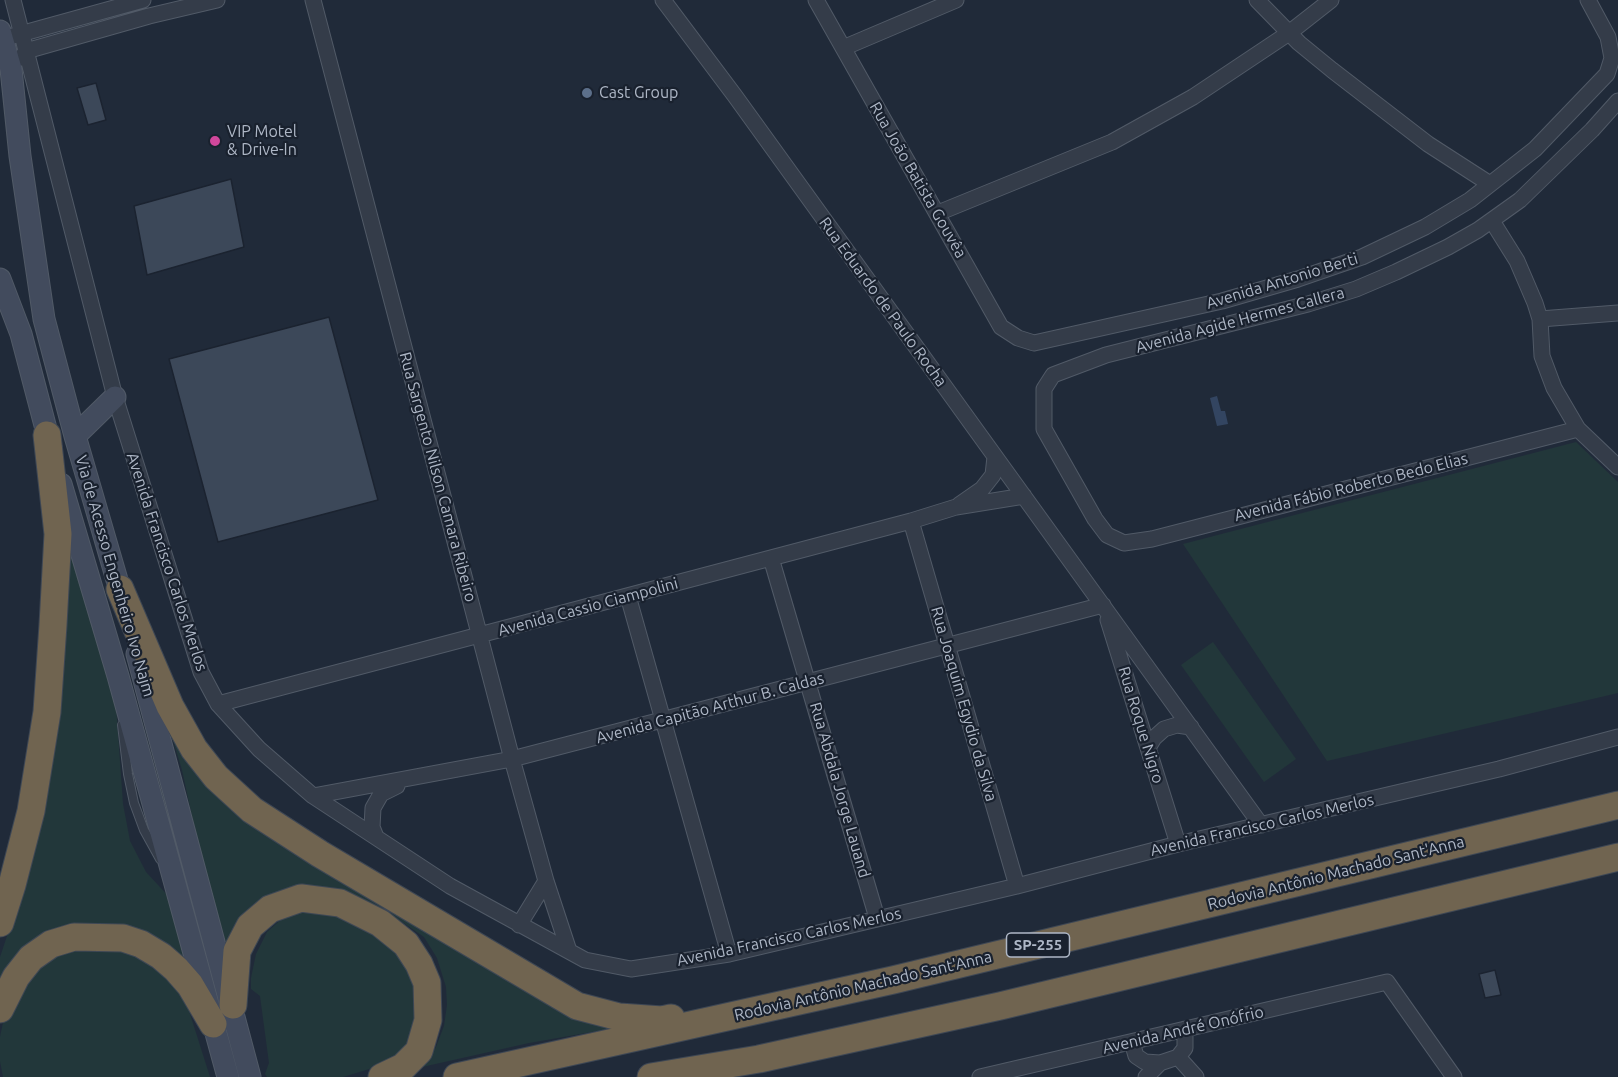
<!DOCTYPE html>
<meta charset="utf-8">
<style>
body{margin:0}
canvas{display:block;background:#202a39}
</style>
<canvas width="1618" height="1077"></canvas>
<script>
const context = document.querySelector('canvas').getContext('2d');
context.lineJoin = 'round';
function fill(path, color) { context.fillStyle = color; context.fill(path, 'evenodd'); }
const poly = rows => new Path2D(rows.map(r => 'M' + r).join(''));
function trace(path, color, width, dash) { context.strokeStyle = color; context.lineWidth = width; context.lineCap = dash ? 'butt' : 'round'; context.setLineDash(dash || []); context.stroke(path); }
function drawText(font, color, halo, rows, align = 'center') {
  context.font = font + ' Ubuntu,sans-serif'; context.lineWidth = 4.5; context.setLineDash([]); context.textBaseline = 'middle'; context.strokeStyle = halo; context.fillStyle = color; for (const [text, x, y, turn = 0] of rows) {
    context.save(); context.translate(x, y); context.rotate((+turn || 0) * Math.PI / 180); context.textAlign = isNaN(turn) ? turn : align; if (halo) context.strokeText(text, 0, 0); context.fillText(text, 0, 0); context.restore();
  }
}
const green = poly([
 [1576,442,1618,482,1618,693,1327,761,1183,544],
 [68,490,114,676,123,804,130,841,146,872,171,899,191,974,84,927,0,987,0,957,26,879],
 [1213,642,1296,759,1264,782,1181,665],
 [155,681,208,777,572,1017,609,1029,529,1043,422,1067,436,1047,444,1026,447,1005,446,987,437,958,424,937,402,922,374,904,339,890,283,896,232,965,198,844,182,770],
 [313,908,368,920,416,969,420,1015,402,1059,343,1077,267,1077,265,1074,269,1063,260,996,251,989,251,978,256,954,267,932,285,916],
 [76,945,139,950,184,995,210,1077,3,1077,0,1061,0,1037,5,1013,43,957]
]);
const water = poly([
 [1217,396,1221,411,1225,411,1228,424,1217,426,1210,398]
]);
const building = poly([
 [96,83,106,120,88,125,77,88,96,83],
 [231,179,244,247,147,275,134,206,231,179],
 [329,317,378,500,218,542,169,359,329,317],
 [1495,970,1501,995,1485,998,1479,974,1495,970]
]);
const service = poly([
 [122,725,128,774,134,803,144,830,160,859]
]);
const minor = poly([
 [13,0,115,397,201,672,218,704,259,749,313,796,450,886,585,960,631,969,729,954,1017,886,1178,844,1499,769,1618,737],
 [313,0,512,759,546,881,569,951],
 [663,0,735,96,1261,825],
 [816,0,1001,327,1018,338,1034,343,1222,301,1298,279,1362,257,1425,227,1470,200,1535,149,1607,74,1612,58,1608,37,1588,0],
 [1257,0,1299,43,1332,70,1428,144,1490,184],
 [13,36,143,0],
 [843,48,956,0],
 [21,58,26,51,149,16,217,0],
 [938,213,1112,142,1193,97,1289,33,1331,0],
 [1492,221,1517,261,1535,303,1540,319,1542,356,1554,388,1578,429,1618,467],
 [1540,319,1618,313],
 [1578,429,1152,539,1124,543,1107,535,1095,519,1044,429,1044,389,1053,375,1106,355,1308,304,1356,289,1396,272,1448,247,1478,230,1520,200,1592,130,1618,101],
 [959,505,982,489,993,475,995,457],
 [911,521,1017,886],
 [771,558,877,918],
 [628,596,729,954],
 [1108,620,1178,844],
 [218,704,911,521,956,507,1024,496],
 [1148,748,1154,738,1164,729,1177,725,1191,727],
 [313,796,512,759,1103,605],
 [376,837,372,827,373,808,381,794,397,786],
 [519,925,546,881],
 [1132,1042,1136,1056,1145,1062,1160,1063,1178,1057,1185,1048,1185,1029],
 [1178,1057,1196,1077],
 [980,1077,1387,982,1454,1077],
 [1146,1077,1160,1063]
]);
const secondary = poly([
 [0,31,11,69,20,156,44,319,75,436,124,604],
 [0,279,21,334,51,448],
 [75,436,115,397],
 [61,484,118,676,228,1077],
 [137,654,250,1077]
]);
const motorway = poly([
 [120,589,170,706,194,749,216,777,252,810,320,854,577,1006,619,1017,662,1020,671,1018],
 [0,923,12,885,31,811,47,712,53,625,58,534,47,435],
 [233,1005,237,951,250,926,270,909,301,898,340,903,380,923,406,944,419,964,427,983,428,1020,419,1051,403,1067,382,1077],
 [0,1009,16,977,31,958,51,944,74,937,123,938,141,944,161,956,176,969,190,985,213,1024],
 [457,1077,893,980,1618,805],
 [651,1077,759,1059,1000,1006,1618,857]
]);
const markers = [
 [587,93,6,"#5c6f8a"],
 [215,141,6,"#d1479c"]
];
const shields = [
 [1038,945,63]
];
const shieldNames = [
 ["SP-255",1038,945]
];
const poiNames = [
 ["Cast Group",599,93],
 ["VIP Motel",227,132],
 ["& Drive-In",227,150]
];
const streetNames = [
 ["Rua João Batista Gouvêa",918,180,60],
 ["Avenida Antonio Berti",1282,281,-17],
 ["Rua Eduardo de Paulo Rocha",883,302,54],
 ["Avenida Agide Hermes Callera",1240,320,-15],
 ["Rua Sargento Nilson Camara Ribeiro",438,477,75],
 ["Avenida Fábio Roberto Bedo Elias",1351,487,-14],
 ["Avenida Francisco Carlos Merlos",167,562,72],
 ["Via de Acesso Engenheiro Ivo Najm",115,576,74],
 ["Avenida Cassio Ciampolini",588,607,-15],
 ["Rua Joaquim Egydio da Silva",964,704,74],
 ["Avenida Capitão Arthur B. Caldas",710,708,-15],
 ["Rua Roque Nigro",1141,725,73],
 ["Rua Abdala Jorge Lauand",840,790,74],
 ["Avenida Francisco Carlos Merlos",1262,825,-13],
 ["Rodovia Antônio Machado Sant'Anna",1336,873,-14],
 ["Avenida Francisco Carlos Merlos",789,937,-12],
 ["Rodovia Antônio Machado Sant'Anna",863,986,-13],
 ["Avenida André Onófrio",1183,1030,-13]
];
fill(green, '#22373a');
fill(water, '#334561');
fill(building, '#3c4859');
trace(building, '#1b2330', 1.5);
trace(service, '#515a67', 10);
trace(minor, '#515a67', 17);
trace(secondary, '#515a67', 23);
trace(motorway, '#3e4754', 29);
trace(service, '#343c49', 8);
trace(minor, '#343c49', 15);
trace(secondary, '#424b5d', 21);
trace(motorway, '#706450', 27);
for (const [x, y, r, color] of markers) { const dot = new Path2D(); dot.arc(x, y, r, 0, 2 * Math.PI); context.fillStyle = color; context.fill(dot); trace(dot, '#19212e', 2); }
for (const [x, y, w] of shields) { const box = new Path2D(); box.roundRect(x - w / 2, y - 12, w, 24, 4.5); context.fillStyle = '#19212e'; context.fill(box); trace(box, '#aeb7c6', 1.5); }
drawText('bold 15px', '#aeb7c6', null, shieldNames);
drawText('16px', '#aeb7c6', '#19212e', poiNames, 'left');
drawText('16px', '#aeb7c6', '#19212e', streetNames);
</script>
